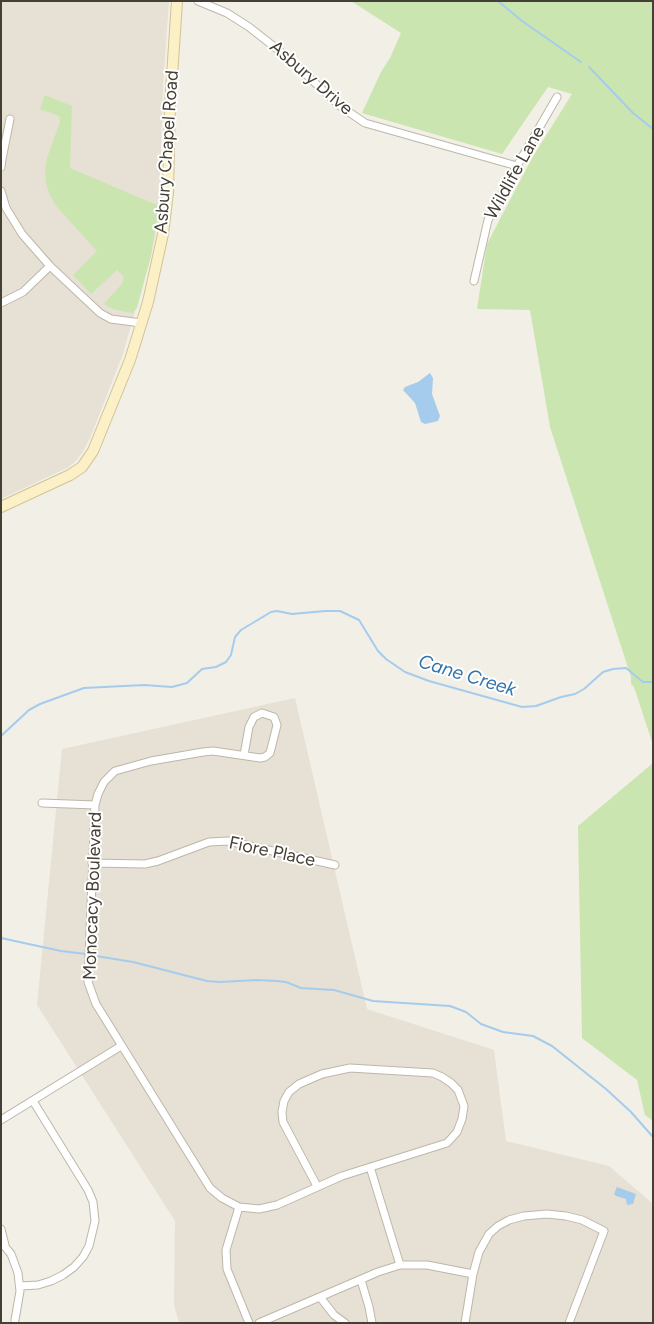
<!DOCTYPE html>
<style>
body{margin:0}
#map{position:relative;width:654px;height:1324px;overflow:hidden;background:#f2efe6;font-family:Figtree,sans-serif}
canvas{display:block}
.frame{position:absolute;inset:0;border:2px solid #454036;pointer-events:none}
</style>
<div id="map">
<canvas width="654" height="1324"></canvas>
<div class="frame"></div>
</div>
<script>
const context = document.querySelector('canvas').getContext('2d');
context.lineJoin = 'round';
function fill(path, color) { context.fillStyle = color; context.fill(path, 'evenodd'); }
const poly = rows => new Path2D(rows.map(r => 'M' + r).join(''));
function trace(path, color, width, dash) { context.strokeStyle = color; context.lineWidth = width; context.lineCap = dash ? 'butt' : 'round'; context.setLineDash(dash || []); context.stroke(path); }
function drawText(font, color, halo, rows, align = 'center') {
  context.font = font + ' Figtree,sans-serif'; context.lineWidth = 4; context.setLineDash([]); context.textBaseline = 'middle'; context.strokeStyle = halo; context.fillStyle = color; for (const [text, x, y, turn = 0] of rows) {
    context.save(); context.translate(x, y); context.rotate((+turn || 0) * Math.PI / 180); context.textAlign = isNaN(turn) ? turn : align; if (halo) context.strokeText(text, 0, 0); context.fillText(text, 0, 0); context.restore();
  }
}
const residential = poly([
 [1,1,169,1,163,85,159,206,156,231,151,256,123,354,90,438,82,453,75,462,67,468,1,499],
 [295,698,367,1009,494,1050,506,1141,609,1166,653,1204,653,1323,179,1323,174,1305,175,1221,37,1005,62,749]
]);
const green = poly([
 [351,1,653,1,653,745,634,687,631,684,631,677,550,427,530,310,477,309,487,244,532,158,572,94,548,87,502,154,362,113,381,72,390,58,401,33],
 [45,95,72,106,70,168,159,206,151,256,137,308,132,313,113,309,104,304,122,284,124,277,117,270,91,294,73,275,97,251,57,207,50,196,46,183,45,170,47,158,60,122,59,116,40,109],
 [653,763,653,1121,645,1115,637,1080,582,1038,578,826]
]);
const water = poly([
 [430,373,433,378,432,394,440,416,438,421,425,424,421,422,415,403,403,390,405,387,418,382],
 [617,1187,636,1194,633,1204,627,1205,626,1199,616,1196,614,1194]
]);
const stream = poly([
 [498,1,522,21,581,62],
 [589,67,633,113,653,129],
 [1,736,29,710,40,704,84,688,144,685,172,687,187,683,202,669,216,667,226,662,231,655,235,637,241,630,271,612,277,611,292,614,325,611,340,611,359,620,378,651,386,659,405,672,429,681,522,707,536,706,561,697,575,694,584,689,603,672,613,669,626,668,643,682,653,682],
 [1,938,61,951,86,954],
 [90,955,133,962,207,981,220,982,257,980,277,981,286,982,301,988,334,990,373,1001,450,1006,466,1012,481,1024,503,1032,533,1036,552,1046,606,1089,631,1112,653,1137]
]);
const street = poly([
 [198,1,227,13,249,27,286,56,340,106,365,123,517,166],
 [1,167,2,159,10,119],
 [1,191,6,208,22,234,50,266,100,313,111,319,141,323],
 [474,281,488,220,517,166,557,97],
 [1,303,23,292,50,266],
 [244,755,249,727,254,717,262,713,274,717,277,725,270,753,265,757,260,758,213,751,203,752,151,761,115,771,104,782,98,794,95,805,88,982,96,1004,210,1188,222,1198,239,1207,259,1209,277,1205,342,1176,447,1143,457,1132,462,1119,464,1106,458,1090,451,1083,442,1077,433,1073,350,1068,322,1074,299,1084,289,1092,284,1101,282,1112,283,1122,317,1186],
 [42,803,95,805],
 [92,863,145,864,158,861,209,842,228,841,335,865],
 [1,1120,121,1046],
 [370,1167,400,1265],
 [239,1207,226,1250,227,1269,249,1323],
 [1,1229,5,1245],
 [1,1242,11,1254,18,1273,20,1291,15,1320],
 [361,1280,369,1307,372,1323],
 [20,1286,38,1285,51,1281,63,1275,74,1267,83,1257,89,1246,95,1221,93,1202,88,1190,33,1101],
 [320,1297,334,1315,345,1323],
 [259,1323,378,1272,400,1265,427,1265,473,1274],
 [465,1323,473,1274,479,1252,489,1234,498,1226,509,1220,524,1216,547,1214,566,1216,582,1220,604,1231,569,1323]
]);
const secondary = poly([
 [1,507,70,475,82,467,93,451,130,360,148,302,163,234,168,193,170,106,177,1]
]);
const streetNames = [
 ["Asbury Drive",311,78,41],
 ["Asbury Chapel Road",167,152,-86],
 ["Wildlife Lane",515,173,-61],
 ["Fiore Place",272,852,12],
 ["Monocacy Boulevard",93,896,-88]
];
const waterNames = [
 ["Cane Creek",467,676,17]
];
fill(residential, '#e6e1d4');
fill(green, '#cbe5b0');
fill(water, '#a5cced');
trace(stream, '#a5cced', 2);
trace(street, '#bdb7a9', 9);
trace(secondary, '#d0c498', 12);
trace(street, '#fff', 7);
trace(secondary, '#fcf1c6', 10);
drawText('18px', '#454036', '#fff', streetNames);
drawText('italic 19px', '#3374ac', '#fff', waterNames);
</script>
